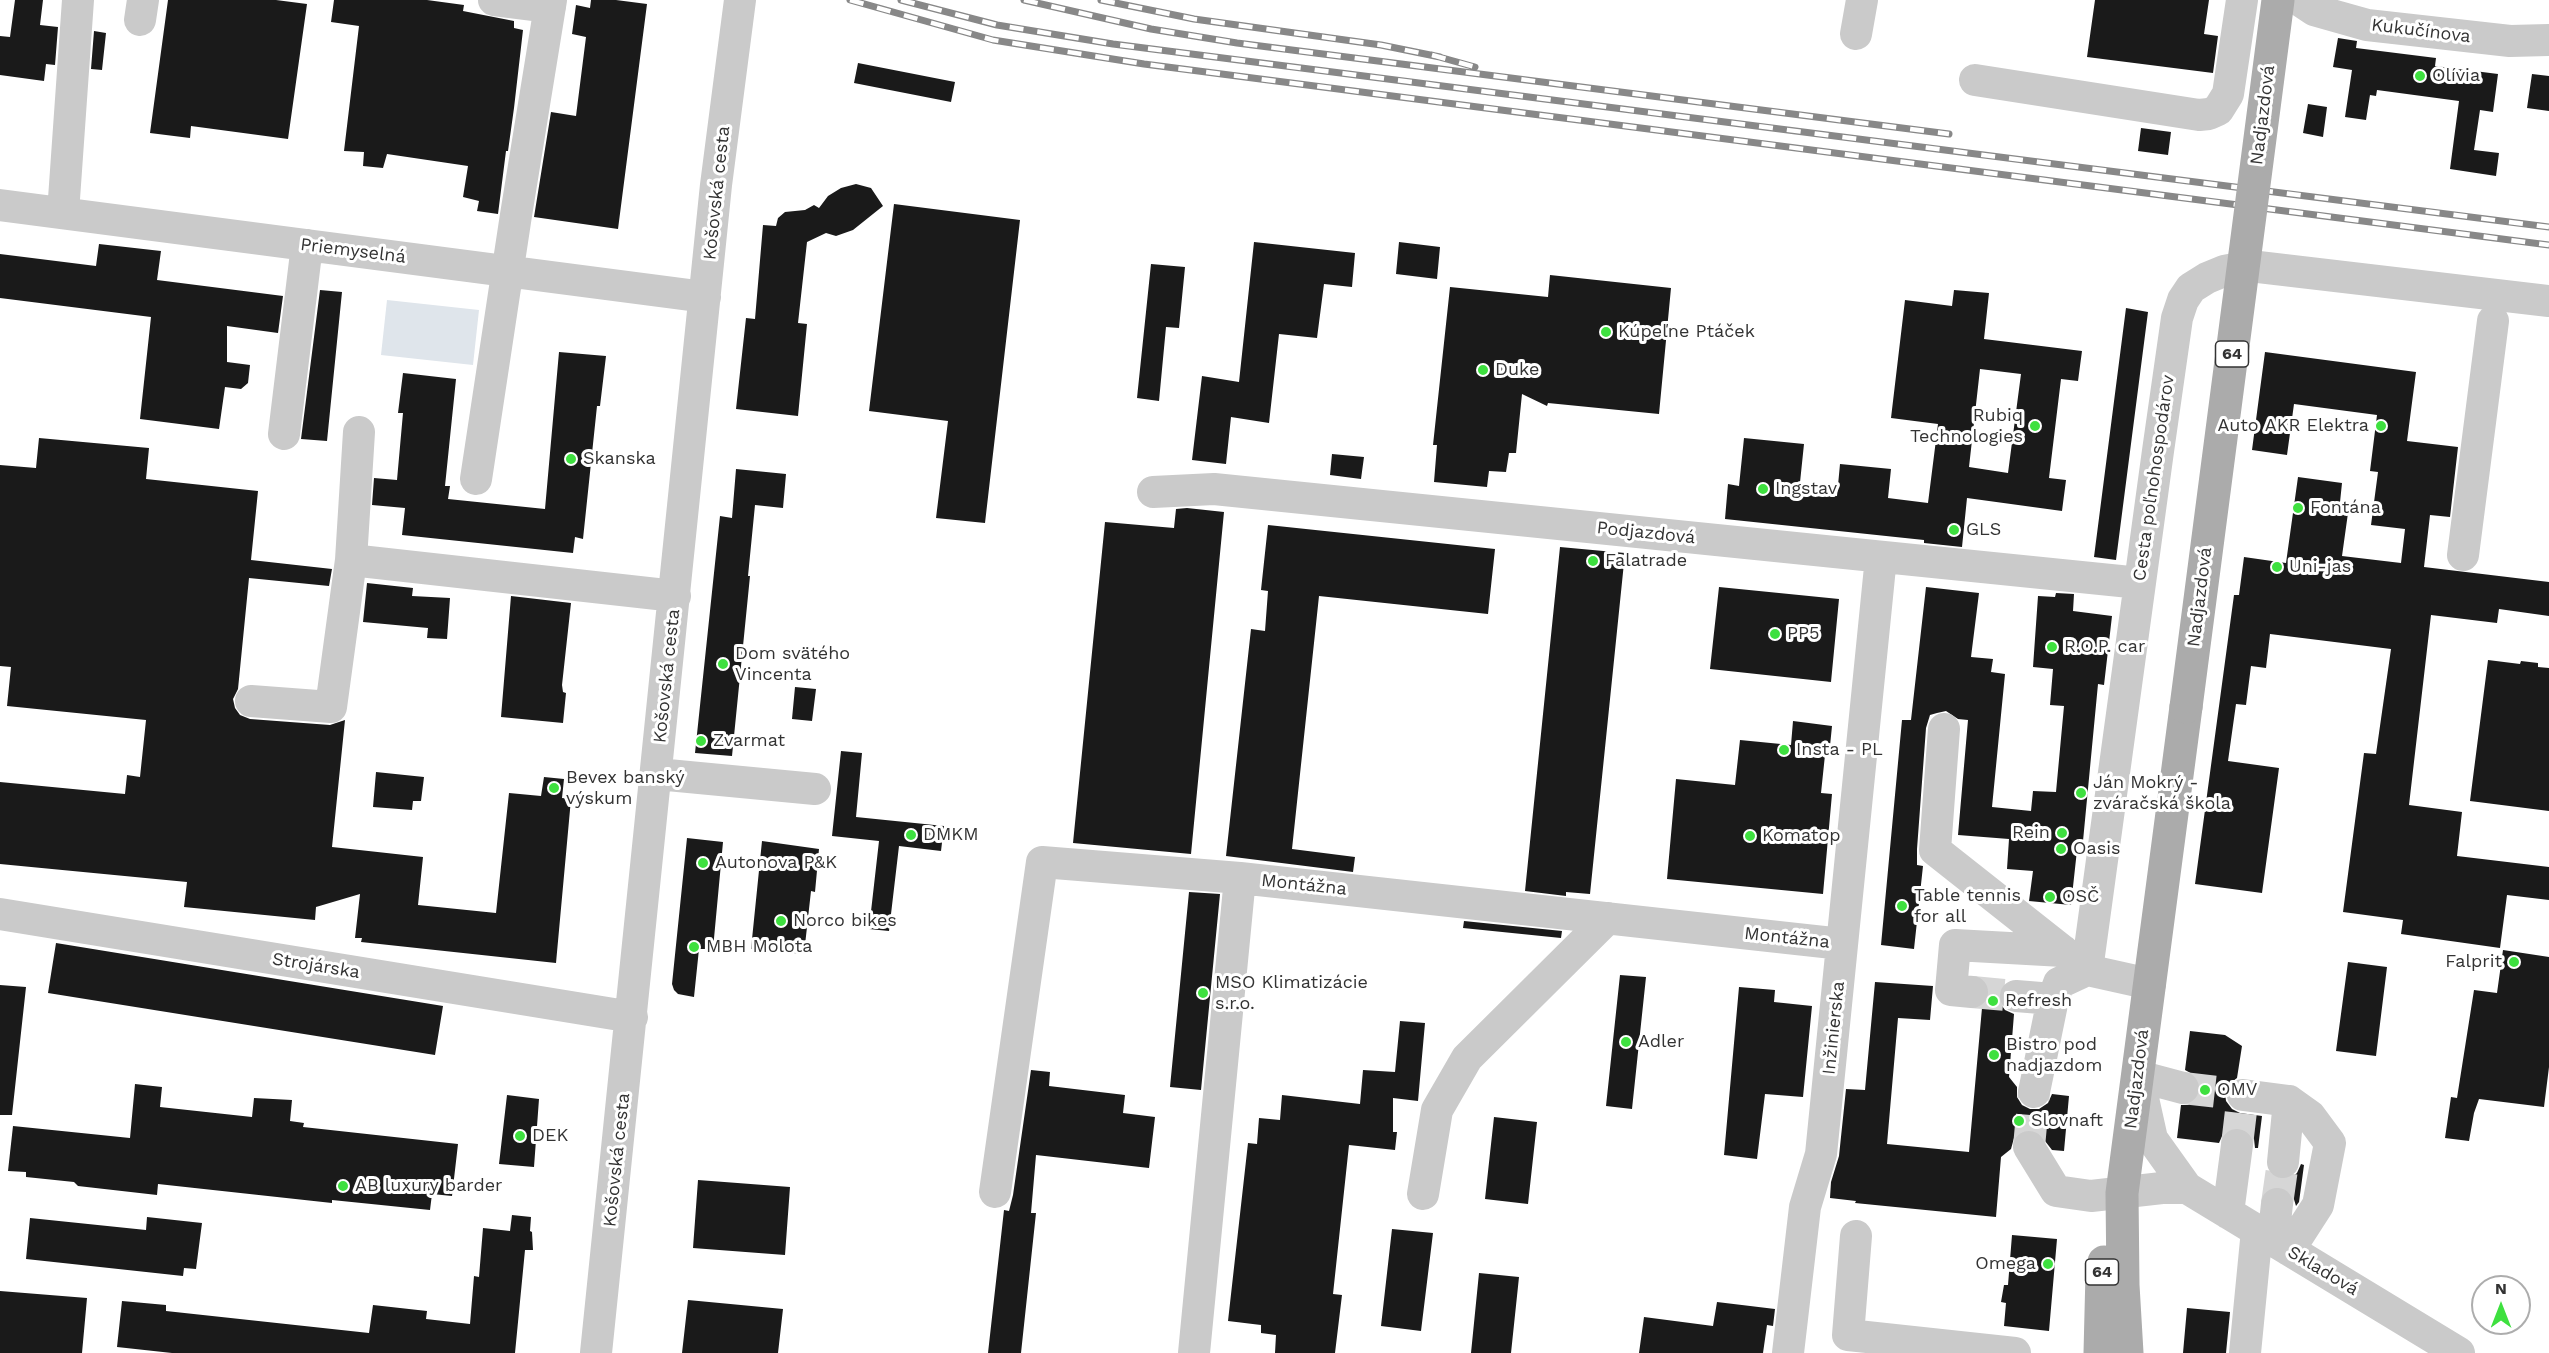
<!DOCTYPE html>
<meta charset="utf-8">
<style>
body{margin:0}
#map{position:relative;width:2549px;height:1353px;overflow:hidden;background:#fff;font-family:"Work Sans",sans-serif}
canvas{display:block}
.north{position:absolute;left:2471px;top:1275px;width:60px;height:60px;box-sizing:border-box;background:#fff;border:2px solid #adadad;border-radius:50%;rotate:0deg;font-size:16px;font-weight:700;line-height:24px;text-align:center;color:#333}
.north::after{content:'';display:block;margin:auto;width:21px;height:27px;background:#3ee03f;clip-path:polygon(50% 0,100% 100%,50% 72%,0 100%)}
</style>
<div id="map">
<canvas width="2549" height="1353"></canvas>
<div class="north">N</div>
</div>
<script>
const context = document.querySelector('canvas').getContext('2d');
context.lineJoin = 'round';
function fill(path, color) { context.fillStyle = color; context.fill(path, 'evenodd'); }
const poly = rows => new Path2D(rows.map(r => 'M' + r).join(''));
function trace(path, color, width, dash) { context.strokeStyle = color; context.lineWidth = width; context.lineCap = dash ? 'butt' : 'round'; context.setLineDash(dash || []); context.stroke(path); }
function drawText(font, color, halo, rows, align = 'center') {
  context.font = font + ' "Work Sans",sans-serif'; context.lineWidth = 6; context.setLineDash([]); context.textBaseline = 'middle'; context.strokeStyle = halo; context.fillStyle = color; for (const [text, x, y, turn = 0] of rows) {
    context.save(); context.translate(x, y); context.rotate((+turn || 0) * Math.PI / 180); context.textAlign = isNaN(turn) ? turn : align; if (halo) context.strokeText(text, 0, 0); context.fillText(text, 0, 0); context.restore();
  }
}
const green = poly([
 [387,300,479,310,473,365,381,355]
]);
const building = poly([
 [15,0,43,0,40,25,58,27,55,65,46,64,44,81,0,75,0,36,10,37],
 [168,0,276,0,307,4,288,139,191,126,190,138,150,133],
 [334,0,427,0,464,5,463,11,514,21,514,28,523,30,514,108,508,151,506,151,498,214,477,211,479,201,463,197,468,166,387,154,383,168,363,166,364,152,344,151,359,26,331,22],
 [591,0,616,0,647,4,618,229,534,217,551,112,576,116,586,37,572,34,576,5,590,8],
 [2095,0,2209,0,2204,34,2218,36,2213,73,2087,57],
 [94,31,106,33,102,70,91,69],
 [2338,38,2357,41,2356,48,2436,58,2435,66,2498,74,2493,112,2480,110,2474,150,2499,153,2496,176,2450,169,2459,101,2377,90,2376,96,2370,95,2366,120,2345,117,2352,70,2333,67],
 [858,63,955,82,951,102,854,83],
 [2532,74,2549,76,2549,111,2527,108],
 [2308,104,2327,107,2323,137,2303,133],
 [2141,128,2171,132,2168,155,2138,151],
 [856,184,871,188,883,206,853,230,836,236,826,233,807,242,798,323,807,324,798,416,736,409,746,318,755,319,763,225,776,226,778,218,785,212,805,210,814,205,819,208,828,196,841,188],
 [894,204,1020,220,985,523,936,518,948,421,869,411],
 [1254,242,1355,253,1352,287,1324,284,1317,338,1279,334,1269,423,1231,417,1226,464,1192,460,1202,376,1239,382],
 [1399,242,1440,247,1437,279,1396,274],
 [99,244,161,251,157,280,283,296,278,333,227,326,227,362,250,365,248,383,241,389,225,387,219,429,140,419,151,317,0,298,0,254,96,266],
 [1151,264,1185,267,1179,328,1166,327,1159,401,1137,398],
 [1550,275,1671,288,1659,414,1548,403,1547,406,1522,394,1516,453,1509,453,1506,472,1489,471,1487,487,1434,482,1437,445,1433,445,1450,287,1548,297],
 [320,290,342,292,327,441,301,439],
 [1954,290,1989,293,1984,339,2082,351,2078,381,2061,379,2049,478,2066,480,2062,511,1967,498,1962,547,1924,543,1924,540,1725,519,1728,484,1739,486,1744,438,1804,444,1799,492,1837,496,1840,464,1891,469,1888,498,1928,503,1938,424,1891,418,1905,300,1952,306],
 [1980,369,2021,374,2008,473,1969,467],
 [2126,308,2148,312,2116,560,2094,557],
 [559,352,606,356,600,406,597,406,583,539,575,537,573,553,402,535,405,508,372,505,374,478,397,480,403,413,398,413,403,373,456,379,445,486,450,486,448,499,545,509],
 [2265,352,2416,372,2407,441,2458,447,2450,517,2430,515,2424,567,2549,582,2549,616,2499,609,2497,623,2431,615,2409,805,2462,812,2457,856,2549,867,2549,900,2507,895,2500,948,2401,934,2403,920,2343,912,2364,753,2376,754,2391,649,2270,634,2266,668,2251,666,2246,705,2236,704,2228,761,2279,768,2262,893,2195,884,2234,595,2239,595,2244,557,2286,563,2298,477,2342,483,2339,512,2348,513,2342,556,2401,563,2405,529,2371,525,2378,472,2370,471,2377,415,2294,404,2287,455,2252,450],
 [39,438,149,448,146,479,258,491,251,560,332,569,329,586,249,578,238,689,233,699,235,708,240,715,250,719,330,725,345,720,332,847,423,857,418,905,496,913,509,793,541,796,544,777,564,779,562,798,571,799,556,963,361,942,362,938,355,938,360,894,316,907,315,920,184,907,187,882,0,864,0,782,125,794,127,775,140,777,146,720,7,706,11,667,0,666,0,465,36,468],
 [1332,454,1364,457,1361,479,1330,475],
 [736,469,786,474,783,508,755,505,748,576,750,576,732,756,695,753,720,516,732,518],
 [1187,508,1224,512,1191,854,1073,843,1105,522,1174,528,1176,509],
 [1268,525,1495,549,1488,614,1319,596,1292,849,1355,857,1353,872,1226,856,1251,629,1265,631,1268,591,1261,590],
 [1560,547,1625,553,1590,894,1566,892,1566,896,1525,891],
 [367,583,413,588,412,596,450,598,447,639,427,638,428,628,363,622],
 [1719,587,1839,599,1831,682,1710,669],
 [1926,587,1979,593,1971,657,1993,659,1991,672,2005,674,1992,807,2031,811,2033,791,2056,792,2064,706,2050,705,2053,669,2033,667,2038,596,2055,597,2056,593,2074,594,2073,611,2112,616,2104,685,2098,684,2083,841,2078,841,2071,905,2029,901,2033,871,2007,869,2009,839,1958,835,1968,720,1958,719,1946,711,1937,713,1930,715,1926,728,1917,849,1917,865,1923,866,1914,949,1881,945,1902,720,1911,720],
 [511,596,571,603,562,685,563,692,566,693,563,723,501,717],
 [2488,660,2520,664,2521,661,2538,663,2538,667,2549,668,2549,811,2470,801],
 [795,687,816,689,812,721,792,719],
 [1793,721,1832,726,1829,756,1825,755,1821,793,1832,794,1823,894,1667,879,1676,779,1735,785,1740,740,1791,745],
 [841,751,862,753,856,817,944,826,941,851,899,846,889,931,869,929,879,841,832,836],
 [376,772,424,777,421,801,413,801,412,810,373,807],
 [687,838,723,842,713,949,699,949,694,997,678,994,674,990,672,984],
 [762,841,819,849,815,892,811,891,804,954,751,949],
 [1189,892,1220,894,1201,1090,1170,1087],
 [1464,921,1562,931,1561,938,1463,928],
 [56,943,443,1006,435,1055,48,993],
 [2503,950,2549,957,2549,1067,2544,1107,2479,1099,2474,1113,2469,1141,2445,1138,2451,1097,2457,1098,2474,990,2497,993],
 [2348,962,2387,967,2376,1056,2336,1051],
 [1620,975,1646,977,1632,1109,1606,1106],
 [1875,982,1933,986,1930,1020,1898,1018,1887,1144,1969,1152,1982,1008,1980,1008,1987,1002,1990,994,1987,983,2002,985,1998,994,2000,1003,2005,1010,2014,1014,2009,1077,2017,1087,2017,1097,2022,1105,2030,1109,2039,1109,2048,1103,2052,1094,2069,1096,2064,1151,2052,1150,2038,1132,2028,1129,2020,1131,2014,1138,2011,1149,2001,1157,1996,1217,1855,1203,1856,1201,1830,1198,1831,1182,1839,1156,1846,1089,1865,1090],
 [0,985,26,987,12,1115,0,1115],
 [1739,987,1775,990,1774,1002,1812,1006,1803,1097,1765,1094,1757,1159,1724,1155],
 [1400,1021,1425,1023,1418,1101,1393,1098,1393,1132,1397,1132,1395,1150,1349,1145,1333,1294,1342,1295,1335,1353,1275,1353,1276,1335,1261,1333,1261,1325,1228,1321,1248,1143,1257,1144,1259,1118,1280,1120,1282,1095,1360,1104,1363,1070,1395,1072],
 [2190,1031,2225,1035,2242,1046,2237,1078,2228,1085,2225,1093,2226,1101,2232,1109,2240,1113,2262,1116,2258,1148,2255,1148,2254,1139,2248,1131,2239,1127,2231,1128,2223,1134,2219,1143,2177,1138,2181,1105,2188,1105,2195,1101,2200,1092,2200,1083,2196,1076,2185,1070],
 [1031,1070,1050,1072,1049,1086,1125,1095,1123,1113,1155,1117,1149,1168,1036,1155,1031,1213,1036,1213,1021,1353,988,1353,1004,1210,1009,1211,1013,1195],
 [135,1084,162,1087,160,1107,252,1117,254,1098,292,1100,290,1121,304,1123,303,1127,458,1144,452,1196,432,1194,430,1210,332,1200,332,1203,158,1184,157,1195,78,1186,74,1182,26,1177,26,1172,8,1171,13,1126,130,1138],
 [507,1095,539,1099,534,1167,499,1164],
 [1494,1117,1537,1122,1528,1204,1485,1199],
 [2301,1164,2304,1165,2299,1202,2296,1206,2293,1196,2287,1189,2278,1186,2269,1188,2271,1174,2281,1180,2290,1179,2297,1173],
 [698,1180,790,1187,785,1255,693,1248],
 [512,1215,531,1217,530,1231,532,1232,533,1250,525,1250,515,1353,172,1353,117,1347,122,1301,166,1305,166,1311,369,1333,373,1305,427,1311,426,1319,470,1324,474,1276,479,1277,483,1228,510,1231],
 [147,1217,202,1223,196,1269,184,1268,183,1276,26,1259,30,1218,146,1230],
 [1392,1229,1433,1233,1421,1331,1381,1326],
 [2012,1235,2057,1239,2049,1331,2004,1326,2006,1303,2001,1302,2004,1285,2008,1285],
 [1479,1273,1519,1277,1511,1353,1471,1353],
 [0,1291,87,1298,82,1353,0,1353],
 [688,1300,783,1309,778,1353,682,1353],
 [1717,1302,1775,1309,1773,1326,1767,1325,1763,1353,1639,1353,1644,1317,1713,1326],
 [2187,1308,2230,1312,2226,1353,2183,1353]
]);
const minorTunnel = poly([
 [1972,992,2016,996],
 [2183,1088,2228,1093],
 [2237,1145,2241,1111],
 [2029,1147,2034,1092],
 [2277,1204,2283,1162]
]);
const minor = poly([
 [494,0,550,7],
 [2299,0,2314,10,2367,25,2510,41,2549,40],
 [140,20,143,0],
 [1856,34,1862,0],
 [1975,80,2199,115,2209,114,2218,110,2228,94,2242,0],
 [0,205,705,297],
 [63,213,78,0],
 [284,434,307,245],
 [476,479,516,215,551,0],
 [1153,492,1214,489,2140,583],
 [2463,555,2493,321],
 [351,560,675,596],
 [251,701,331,707,351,560,359,432],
 [1944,729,1935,850,2087,970,2059,983,2053,999,2034,1092],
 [657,774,815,789],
 [0,914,632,1017],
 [2150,984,2087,970,2158,451,2177,318,2183,300,2191,288,2207,278,2224,271,2250,266,2549,301],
 [1972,992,1951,990,1955,945,2063,951],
 [2016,996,2053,999],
 [2183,1088,2138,1076,2152,1139,2187,1188],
 [2243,1095,2289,1101,2310,1116,2330,1143,2318,1205,2289,1250],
 [2029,1147,2056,1191,2091,1196,2162,1188,2187,1188,2459,1353],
 [2283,1162,2289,1101],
 [995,1192,1042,862,1240,878],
 [1423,1194,1437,1110,1467,1058,1608,918],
 [2228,1213,2237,1145],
 [1856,1236,1848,1335,2015,1353],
 [2273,1240,2277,1204],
 [596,1353,716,185,740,0],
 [1194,1353,1240,878,1842,944],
 [1788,1353,1805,1207,1821,1154,1881,557],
 [2245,1353,2257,1230]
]);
const major = poly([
 [2100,1353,2102,1273,2104,1262],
 [2127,1353,2123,1285,2122,1193,2186,707]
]);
const rail = poly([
 [850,0,993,40,1144,64,2549,245],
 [901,0,997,25,1113,44,2549,227],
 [1024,0,1151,29,1237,43,1949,134],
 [1101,0,1194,19,1381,45,1440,57],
 [1432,55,1475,67]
]);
const majorBridge = poly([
 [2186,707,2278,0]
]);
const markers = [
 [2420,76,6,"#3ee03f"],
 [1606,332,6,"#3ee03f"],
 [1483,370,6,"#3ee03f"],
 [2035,426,6,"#3ee03f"],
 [2381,426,6,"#3ee03f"],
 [571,459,6,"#3ee03f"],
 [1763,489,6,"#3ee03f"],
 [2298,508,6,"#3ee03f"],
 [1954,530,6,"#3ee03f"],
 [1593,561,6,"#3ee03f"],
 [2277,567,6,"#3ee03f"],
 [1775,634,6,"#3ee03f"],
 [2052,647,6,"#3ee03f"],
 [723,664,6,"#3ee03f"],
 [701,741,6,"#3ee03f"],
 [1784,750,6,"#3ee03f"],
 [554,788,6,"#3ee03f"],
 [2081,793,6,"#3ee03f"],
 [2062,833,6,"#3ee03f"],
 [911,835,6,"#3ee03f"],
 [1750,836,6,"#3ee03f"],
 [2061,849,6,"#3ee03f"],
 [703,863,6,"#3ee03f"],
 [2050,897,6,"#3ee03f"],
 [1902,906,6,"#3ee03f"],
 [781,921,6,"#3ee03f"],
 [694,947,6,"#3ee03f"],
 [2514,962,6,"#3ee03f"],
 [1203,993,6,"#3ee03f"],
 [1993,1001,6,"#3ee03f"],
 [1626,1042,6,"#3ee03f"],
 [1994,1055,6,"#3ee03f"],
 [2205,1090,6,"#3ee03f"],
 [2019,1121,6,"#3ee03f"],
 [520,1136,6,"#3ee03f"],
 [343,1186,6,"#3ee03f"],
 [2048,1264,6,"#3ee03f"]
];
const shields = [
 [2232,354,33],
 [2102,1272,33]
];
const shieldNames = [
 ["64",2232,354],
 ["64",2102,1272]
];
const streetNames = [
 ["Kukučínova",2421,31,7],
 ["Nadjazdová",2263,115,-83],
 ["Košovská cesta",717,193,-84],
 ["Priemyselná",353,251,7],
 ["Cesta poľnohospodárov",2154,478,-82],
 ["Podjazdová",1646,533,6],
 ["Nadjazdová",2200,597,-83],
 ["Košovská cesta",667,676,-84],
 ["Montážna",1304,885,6],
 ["Montážna",1787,938,6],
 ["Strojárska",316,966,9],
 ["Inžinierska",1834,1028,-84],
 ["Nadjazdová",2137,1079,-83],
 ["Košovská cesta",617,1160,-84],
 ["Skladová",2323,1271,31]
];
const poiNames = [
 ["Olívia",2432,76],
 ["Kúpeľne Ptáček",1618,332],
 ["Duke",1495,370],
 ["Rubiq",2023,416,"right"],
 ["Technologies",2023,437,"right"],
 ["Auto AKR Elektra",2369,426,"right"],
 ["Skanska",583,459],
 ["Ingstav",1775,489],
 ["Fontána",2310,508],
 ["GLS",1966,530],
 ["Falatrade",1605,561],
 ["Uni-jas",2289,567],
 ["PP5",1787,634],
 ["R.O.P. car",2064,647],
 ["Dom svätého",735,654],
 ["Vincenta",735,675],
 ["Zvarmat",713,741],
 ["Insta - PL",1796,750],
 ["Bevex banský",566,778],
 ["výskum",566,799],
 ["Ján Mokrý -",2093,783],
 ["zváračská škola",2093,804],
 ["Rein",2050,833,"right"],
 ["DMKM",923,835],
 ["Komatop",1762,836],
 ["Oasis",2073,849],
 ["Autonova P&K",715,863],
 ["Table tennis",1914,896],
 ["for all",1914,917],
 ["OSČ",2062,897],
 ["Norco bikes",793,921],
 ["MBH Molota",706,947],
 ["Falprit",2502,962,"right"],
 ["MSO Klimatizácie",1215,983],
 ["s.r.o.",1215,1004],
 ["Refresh",2005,1001],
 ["Adler",1638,1042],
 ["Bistro pod",2006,1045],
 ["nadjazdom",2006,1066],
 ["OMV",2217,1090],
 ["Slovnaft",2031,1121],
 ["DEK",532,1136],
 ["AB luxury barder",355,1186],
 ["Omega",2036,1264,"right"]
];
fill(green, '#dfe5eb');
fill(building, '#1a1a1a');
trace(minorTunnel, '#d6d6d6', 32, [32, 16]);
trace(minor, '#cacaca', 32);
trace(major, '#ababab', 33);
trace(rail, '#888', 7);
trace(rail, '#fff', 4.5, [14]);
trace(majorBridge, '#ababab', 33);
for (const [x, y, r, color] of markers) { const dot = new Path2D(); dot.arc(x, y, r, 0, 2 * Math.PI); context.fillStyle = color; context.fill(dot); trace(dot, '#fff', 2); }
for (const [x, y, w] of shields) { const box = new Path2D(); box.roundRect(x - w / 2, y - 13, w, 26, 4.5); context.fillStyle = '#fff'; context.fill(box); trace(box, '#333', 1.5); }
drawText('bold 16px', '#333', null, shieldNames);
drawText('18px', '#333', '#fff', streetNames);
drawText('18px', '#333', '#fff', poiNames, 'left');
</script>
